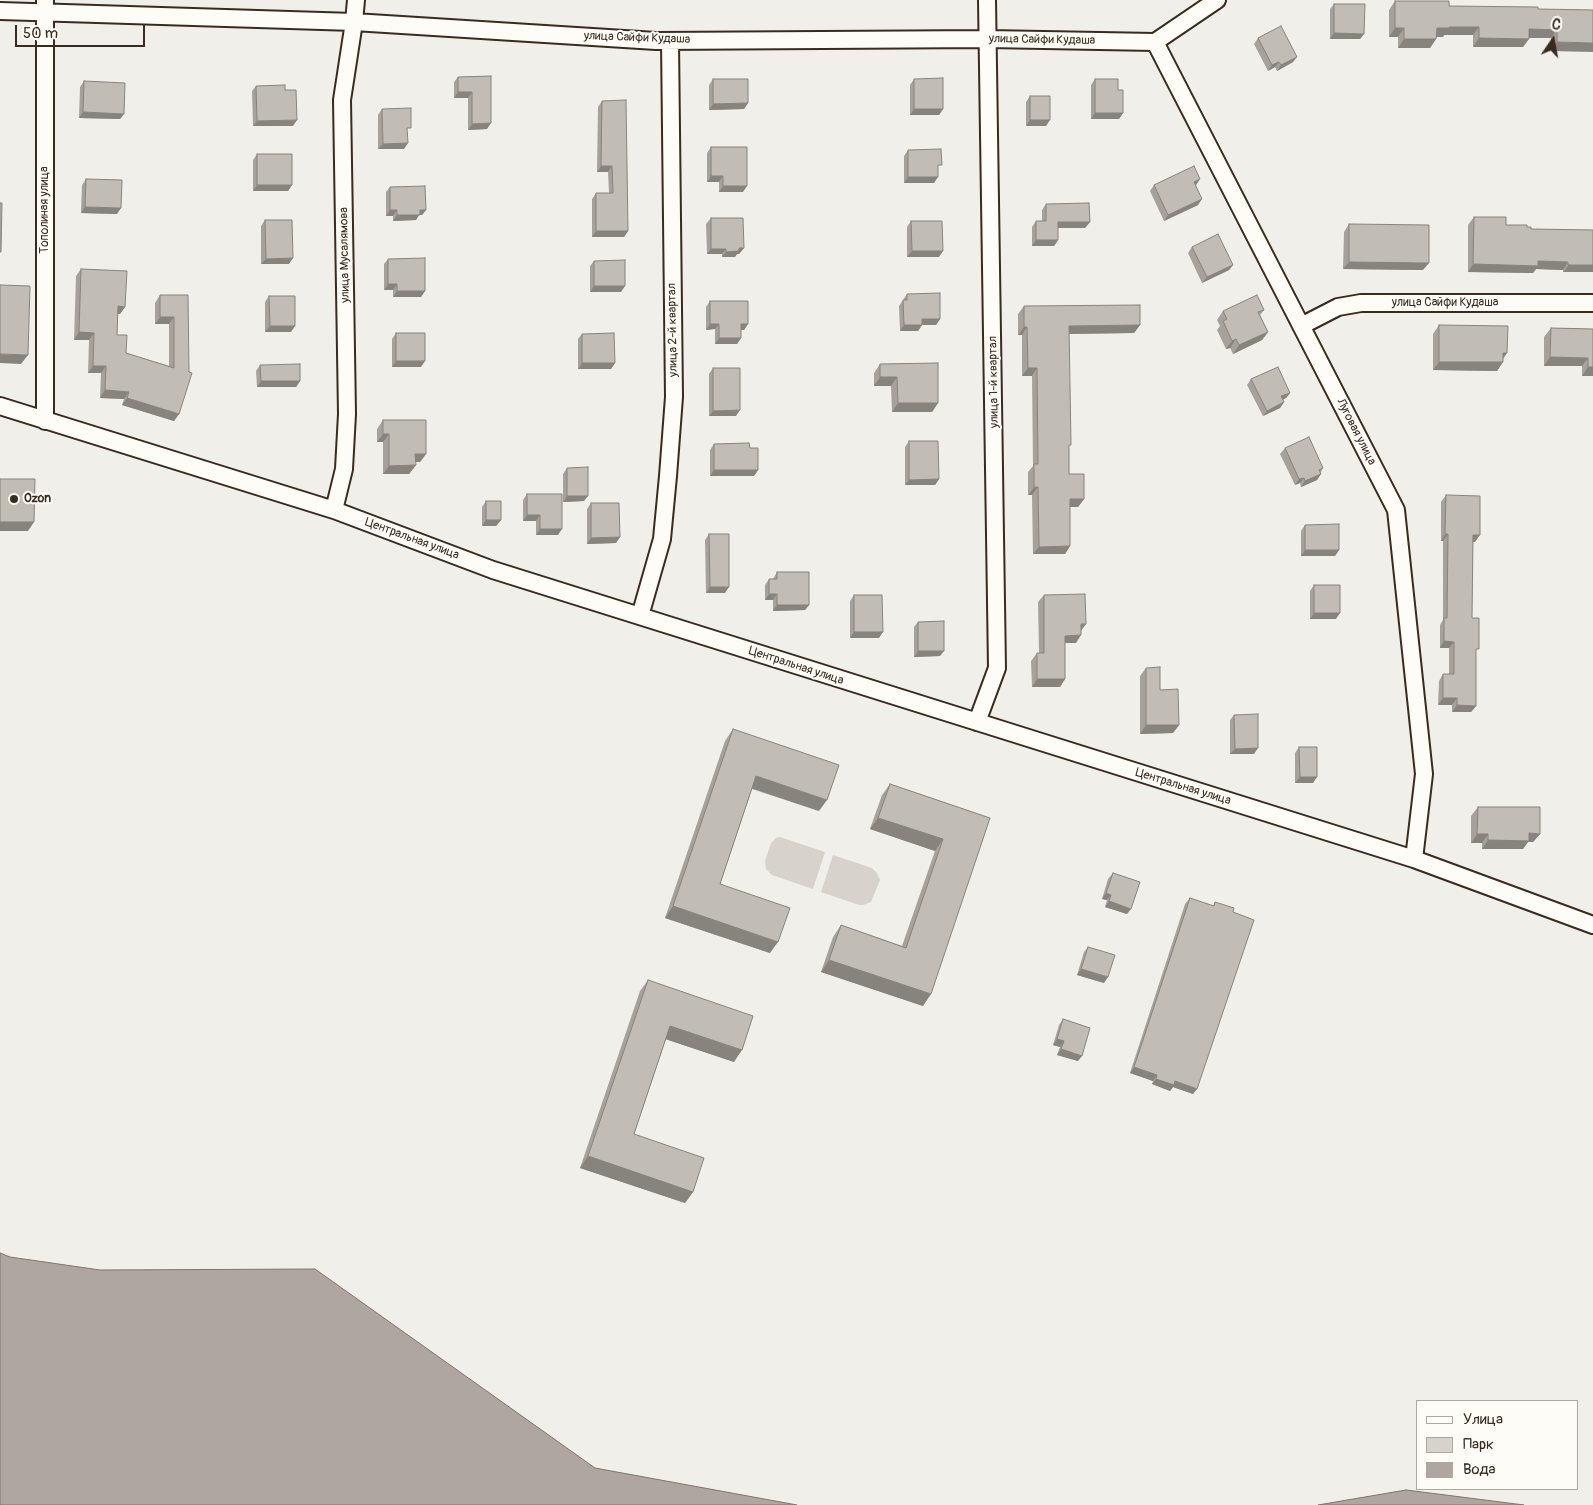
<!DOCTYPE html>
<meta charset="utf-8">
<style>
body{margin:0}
#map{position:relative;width:1593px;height:1505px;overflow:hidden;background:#f1efea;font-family:Pangolin,sans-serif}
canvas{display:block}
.legend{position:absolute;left:1416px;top:1400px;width:162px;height:90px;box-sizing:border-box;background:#fdfcf7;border:1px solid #afa8a0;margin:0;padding:6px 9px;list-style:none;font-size:15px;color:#3b2a1e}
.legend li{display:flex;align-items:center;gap:10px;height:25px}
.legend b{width:25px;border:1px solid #afa8a0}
.north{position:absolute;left:1528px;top:15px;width:50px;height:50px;-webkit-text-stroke:4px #fdfcf7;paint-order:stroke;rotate:12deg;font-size:14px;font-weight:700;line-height:20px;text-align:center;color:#3b2a1e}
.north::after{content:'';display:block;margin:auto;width:18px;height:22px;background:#3b2a1e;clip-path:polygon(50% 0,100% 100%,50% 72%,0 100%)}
.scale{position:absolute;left:15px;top:25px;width:130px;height:22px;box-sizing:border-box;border:2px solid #3b2a1e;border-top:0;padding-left:6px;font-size:15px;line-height:18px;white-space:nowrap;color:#3b2a1e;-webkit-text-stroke:4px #fdfcf7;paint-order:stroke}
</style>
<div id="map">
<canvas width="1593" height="1505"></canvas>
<ul class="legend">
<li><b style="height:6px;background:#fdfcf7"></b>Улица</li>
<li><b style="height:14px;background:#d7d2cc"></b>Парк</li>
<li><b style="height:14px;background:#aea69f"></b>Вода</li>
</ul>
<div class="north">С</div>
<div class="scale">50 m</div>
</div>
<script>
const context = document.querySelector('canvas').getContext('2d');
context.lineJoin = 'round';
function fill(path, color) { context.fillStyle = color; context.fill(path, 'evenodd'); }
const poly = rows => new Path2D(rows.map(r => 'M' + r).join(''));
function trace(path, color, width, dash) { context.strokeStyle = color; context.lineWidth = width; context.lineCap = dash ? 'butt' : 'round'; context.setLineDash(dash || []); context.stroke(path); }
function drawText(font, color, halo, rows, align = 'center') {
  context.font = font + ' Pangolin,sans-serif'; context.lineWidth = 4; context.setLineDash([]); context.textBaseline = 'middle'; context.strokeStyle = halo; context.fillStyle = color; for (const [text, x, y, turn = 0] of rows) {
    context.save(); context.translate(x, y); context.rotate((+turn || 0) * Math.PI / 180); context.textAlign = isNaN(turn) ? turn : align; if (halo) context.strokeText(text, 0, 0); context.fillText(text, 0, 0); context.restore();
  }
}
const green = poly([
 [780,837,825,852,813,889,772,875,766,869,765,861,771,843,776,838],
 [833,855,872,868,877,873,880,880,871,902,863,905,859,905,821,892]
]);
const water = poly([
 [0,1253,10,1257,100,1270,315,1269,595,1468,797,1505,0,1505,0,1253],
 [1406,1490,1524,1505,1318,1505,1406,1490]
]);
const minor = poly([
 [0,11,354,22,656,41,988,39,1155,42,1217,0],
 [1155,42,1396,510,1424,774,1414,859],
 [1301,326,1338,307,1361,303,1593,303],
 [0,406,334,510,493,570,1414,859,1593,925],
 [45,421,45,0],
 [334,510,344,469,347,414,342,100,354,22,356,0],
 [640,616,662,539,668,476,674,397,670,41],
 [977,722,997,668,987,0]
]);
const wall = poly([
 [1395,1,1449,6,1538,9,1593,10,1551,51,1551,38,1529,38,1523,47,1473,47,1473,35,1444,35,1443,37,1436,37,1436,39,1430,48,1398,48,1398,37,1389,37,1389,10],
 [1334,4,1364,34,1360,39,1330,39,1330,9],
 [1258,38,1293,62,1277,71,1275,67,1268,71,1254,44],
 [491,76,487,129,468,130,468,98,454,98,454,82,458,77],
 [713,79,748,103,744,109,709,110,709,85],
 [914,79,943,109,939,115,910,115,910,85],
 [1095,79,1118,90,1123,113,1119,119,1091,119,1091,85],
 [84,81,124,114,120,119,79,118,80,87],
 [256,86,285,90,293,126,253,126,252,91],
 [1030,96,1046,126,1026,126,1026,102],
 [602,101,628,231,624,237,592,237,592,199,596,193,609,193,608,172,597,172,598,107],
 [382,109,408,133,404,149,378,149,378,115],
 [711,147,743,192,719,192,719,182,707,182,707,153],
 [908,150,938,170,934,183,904,183,904,156],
 [257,154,292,185,288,191,253,191,253,160],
 [86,179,117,214,81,213,82,185],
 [1200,179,1196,185,1198,205,1164,221,1150,191,1154,185],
 [390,187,426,210,422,215,419,215,416,220,393,221,393,216,386,216,386,192],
 [1046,204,1090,222,1085,228,1058,228,1058,240,1054,246,1032,246,1032,227,1036,221,1042,221,1042,210],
 [1474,217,1506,225,1527,227,1531,229,1593,230,1563,272,1563,270,1536,269,1533,273,1468,272,1468,225],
 [711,218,744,248,739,254,737,254,735,257,722,257,722,254,707,254,706,224],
 [265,220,289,264,261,264,261,226],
 [911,221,939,257,907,257,907,227],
 [1349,224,1423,270,1343,269,1344,232],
 [1192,247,1233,265,1229,270,1202,283,1188,253],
 [388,259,425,291,421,297,393,297,393,290,384,290,384,264],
 [594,261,621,292,590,292,590,266],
 [81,269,125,307,120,314,118,314,117,335,126,353,169,366,169,324,155,324,155,303,160,295,188,295,179,414,174,421,122,405,124,399,100,398,101,373,88,373,89,340,74,340,76,276],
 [907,294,940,319,936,325,922,325,918,331,900,331,899,306],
 [269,296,291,332,265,332,265,302],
 [710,301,748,324,744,330,741,330,741,338,737,344,715,344,715,329,706,330,706,307],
 [1024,306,1140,325,1134,333,1069,334,1069,474,1084,499,1078,507,1070,507,1070,546,1065,554,1033,554,1032,495,1028,495,1028,472,1033,466,1032,376,1022,376,1022,335,1018,335,1018,314],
 [1264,310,1260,315,1268,332,1262,340,1233,354,1230,348,1226,349,1217,330,1220,326,1217,320,1223,311],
 [1439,325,1503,359,1503,362,1497,371,1433,370,1433,334],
 [1551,328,1593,329,1593,376,1582,376,1582,366,1544,366,1544,337],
 [396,333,421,367,392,367,392,339],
 [582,334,615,363,611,369,578,369,578,339],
 [880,364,938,403,932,412,892,412,891,386,874,386,874,373],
 [260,365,300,381,296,387,257,387,256,371],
 [713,368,736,416,709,416,709,374],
 [1251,379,1290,393,1286,398,1283,400,1284,402,1280,408,1263,416,1247,385],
 [383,420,426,454,420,462,415,462,416,465,409,474,383,474,383,442,377,442,377,429],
 [909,441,939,479,935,485,905,485,905,447],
 [714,444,750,448,758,470,754,476,710,476,710,450],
 [1285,448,1323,468,1317,480,1301,487,1300,483,1295,485,1280,454],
 [567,468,584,501,563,502,563,474],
 [527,494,558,535,536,535,536,521,523,521,523,500],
 [1446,495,1475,542,1473,542,1472,618,1476,652,1476,706,1471,712,1452,712,1452,705,1438,705,1439,681,1443,674,1449,674,1449,648,1440,648,1440,625,1443,620,1443,541,1441,541,1441,502],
 [486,501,501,520,496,526,482,526,482,507],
 [591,503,620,537,616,543,587,544,587,509],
 [1305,525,1339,550,1335,556,1301,556,1301,531],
 [709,534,725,593,706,593,705,540],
 [777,572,809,605,805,610,773,611,773,600,765,600,765,585,769,579,773,579],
 [1314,585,1336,619,1310,619,1310,591],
 [854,595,879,638,850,638,850,601],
 [1044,595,1086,624,1081,630,1076,643,1065,643,1065,679,1060,687,1032,687,1031,661,1037,653,1039,653,1038,602],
 [918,622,940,656,914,657,914,627],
 [1146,668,1179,725,1173,733,1140,734,1140,676],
 [1234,715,1254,754,1230,754,1230,720],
 [733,729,819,811,752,789,720,884,770,953,665,918,725,741],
 [1299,747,1313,783,1295,783,1295,753],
 [890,784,990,818,923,1006,821,972,833,937,841,925,902,946,935,851,870,829,882,795],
 [1478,807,1540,834,1533,842,1528,842,1523,849,1482,849,1482,843,1471,843,1471,816],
 [1113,873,1127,914,1105,907,1107,900,1102,899,1108,879],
 [1190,898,1213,906,1215,902,1233,912,1193,1094,1173,1087,1170,1091,1152,1084,1153,1081,1130,1073,1185,904],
 [1088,947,1104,983,1077,975,1084,952],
 [648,980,734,1062,666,1039,634,1134,693,1192,685,1203,580,1168,640,991],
 [1063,1019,1078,1061,1057,1055,1060,1047,1053,1045,1059,1025]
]);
const shadedWall = poly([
 [1449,27,1479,27,1473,35,1444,35,1443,37,1430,37,1437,28],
 [1395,28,1404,28,1398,37,1389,37],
 [1529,29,1557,30,1551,38,1523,38],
 [1334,33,1364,34,1360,39,1330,39],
 [1479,38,1529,39,1523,47,1473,47],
 [1404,39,1436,39,1430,48,1398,48],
 [1557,42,1593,43,1593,52,1551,51],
 [1297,57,1293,62,1277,71,1281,65],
 [1279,62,1275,67,1268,71,1272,65],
 [458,92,472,92,468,98,454,98],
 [748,103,744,109,709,110,713,104],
 [914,109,943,109,939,115,910,115],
 [83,112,124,114,120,119,79,118],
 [1095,113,1123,113,1119,119,1091,119],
 [297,120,293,126,253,126,257,121],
 [1030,120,1050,120,1046,126,1026,126],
 [491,123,487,129,468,130,472,124],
 [408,143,404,149,378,149,383,144],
 [601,166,612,166,608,172,597,172],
 [711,176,723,176,719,182,707,182],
 [908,177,938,177,934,183,904,183],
 [1200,179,1196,185,1190,188,1194,182],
 [257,185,292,185,288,191,253,191],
 [723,186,747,186,743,192,719,192],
 [1202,199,1198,205,1164,221,1168,215],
 [85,207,121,208,117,214,81,213],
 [390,210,397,210,393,216,386,216],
 [420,210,426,210,422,215,419,215,416,220,393,221,397,215],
 [1058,222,1090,222,1085,228,1054,228],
 [596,231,628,231,624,237,592,237],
 [1036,240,1058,240,1054,246,1032,246],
 [739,248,744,248,739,254,737,254,735,257,722,257,726,252],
 [711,249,726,249,722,254,707,254],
 [912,251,943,251,939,257,907,257],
 [293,258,289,264,261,264,266,259],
 [1538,261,1568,262,1563,270,1536,269,1533,273,1468,272,1473,264],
 [1349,262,1429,263,1423,270,1343,269],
 [1233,265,1229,270,1202,283,1207,277],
 [1568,265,1593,265,1593,272,1563,272],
 [388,284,397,284,393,290,384,290],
 [594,286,625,286,621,292,590,292],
 [397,291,425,291,421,297,393,297],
 [118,306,125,307,120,314,113,314],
 [160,317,174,317,169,324,155,324],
 [922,319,940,319,936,325,922,325,918,331,900,331,904,325],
 [710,324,719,324,715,329,706,330],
 [741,324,748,324,744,330,736,330],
 [1140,325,1134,333,1063,334,1069,326],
 [270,326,295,326,291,332,265,332],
 [1024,327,1027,327,1022,335,1018,335],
 [79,332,94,333,89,340,74,340],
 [1268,332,1262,340,1233,354,1239,345],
 [719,338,741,338,737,344,715,344],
 [1236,339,1230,348,1226,349,1232,341],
 [1503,353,1507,353,1501,362],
 [0,354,28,355,21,364,0,363],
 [1550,357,1588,358,1582,366,1544,366],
 [396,361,425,361,421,367,392,367],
 [1439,362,1503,362,1497,371,1433,370],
 [582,363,615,363,611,369,578,369],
 [93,366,106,366,101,373,88,373],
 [1588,367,1593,367,1593,376,1582,376],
 [1028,368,1037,368,1032,376,1022,376],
 [880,377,897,377,891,386,874,386],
 [261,381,300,381,296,387,257,387],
 [105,390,129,392,124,399,100,398],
 [1290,393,1286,398,1277,402,1281,396],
 [127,398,179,414,174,421,122,405],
 [1284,402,1280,408,1263,416,1267,411],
 [898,403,938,403,932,412,892,412],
 [740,410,736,416,709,416,713,411],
 [383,434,389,434,383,442,377,442],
 [415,454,426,454,420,462,409,462],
 [416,465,409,474,383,474,389,466],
 [714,470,758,470,754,476,710,476],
 [1321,474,1317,480,1301,487,1305,481],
 [1304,478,1300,483,1295,485,1299,479],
 [939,479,935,485,905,485,909,480],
 [1034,487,1038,487,1032,495,1028,495],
 [567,496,588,496,584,501,563,502],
 [1070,499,1084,499,1078,507,1064,507],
 [527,515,540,515,536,521,523,521],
 [486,520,501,520,496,526,482,526],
 [0,522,34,522,28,531,0,531],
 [540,529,562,529,558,535,536,535],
 [1445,534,1448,534,1443,541,1441,541],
 [1473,535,1480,535,1475,542,1468,542],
 [620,537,616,543,587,544,591,538],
 [1070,546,1065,554,1033,554,1039,547],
 [1305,550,1339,550,1335,556,1301,556],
 [710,587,729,587,725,593,706,593],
 [769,594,777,594,773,600,765,600],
 [777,605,809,605,805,610,773,611],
 [1314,613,1340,613,1336,619,1310,619],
 [1081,624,1086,624,1080,632],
 [854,632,883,632,879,638,850,638],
 [1081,635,1076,643,1059,643,1065,636],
 [1444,641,1454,642,1449,648,1440,648],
 [918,651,944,651,940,656,914,657],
 [1037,679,1065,679,1060,687,1032,687],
 [1443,698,1457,698,1452,705,1438,705],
 [1457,705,1476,706,1471,712,1452,712],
 [1146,725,1179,725,1173,733,1140,734],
 [1258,748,1254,754,1230,754,1235,749],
 [756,776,827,800,819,811,748,787],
 [1300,777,1317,777,1313,783,1295,783],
 [878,818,943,839,935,851,870,829],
 [1529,833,1540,834,1533,842,1528,842,1523,849,1482,849,1488,840],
 [1477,834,1488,834,1482,843,1471,843],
 [1106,893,1111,895,1107,900,1102,899],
 [1109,901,1131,909,1127,914,1105,907],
 [673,906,778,942,770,953,665,918],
 [829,960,931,994,923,1006,821,972],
 [1081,969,1108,977,1104,983,1077,975],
 [670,1026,742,1050,734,1062,662,1038],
 [1057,1039,1064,1041,1060,1047,1053,1045],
 [1061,1049,1082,1056,1078,1061,1057,1055],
 [1134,1067,1157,1075,1153,1081,1130,1073],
 [1156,1079,1175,1081,1197,1089,1193,1094,1173,1087,1170,1091,1152,1084],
 [588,1156,693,1192,685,1203,580,1168]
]);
const building = poly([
 [1395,1,1449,1,1449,6,1538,7,1538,9,1593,10,1593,43,1557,42,1557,30,1529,29,1529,39,1479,38,1479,27,1449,27,1449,28,1437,28,1436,39,1404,39,1404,28,1395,28,1395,1],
 [1334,4,1365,4,1364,34,1334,33,1334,4],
 [1281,26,1297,57,1281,65,1279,62,1272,65,1258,38,1281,26],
 [491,76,491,123,472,124,472,92,458,92,458,77,491,76],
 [943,78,943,109,914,109,914,79,943,78],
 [713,79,748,79,748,103,713,104,713,79],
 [1095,79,1118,79,1118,90,1123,90,1123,113,1095,113,1095,79],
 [84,81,125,83,124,114,83,112,84,81],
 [285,85,285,90,296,90,297,120,257,121,256,86,285,85],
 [1030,96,1050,96,1050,120,1030,120,1030,96],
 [626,100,628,231,596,231,596,193,613,193,612,166,601,166,602,101,626,100],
 [411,108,411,128,407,128,408,143,383,144,382,109,411,108],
 [711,147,747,147,747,186,723,186,723,176,711,176,711,147],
 [941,149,942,165,938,165,938,177,908,177,908,150,941,149],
 [257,154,292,154,292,185,257,185,257,154],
 [1194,166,1200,179,1194,182,1202,199,1168,215,1154,185,1194,166],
 [86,179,122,180,121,208,85,207,86,179],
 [425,186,426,210,420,210,420,215,397,215,397,210,390,210,390,187,425,186],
 [0,203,2,203,1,252,0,252,0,203],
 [1089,203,1090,222,1058,222,1058,240,1036,240,1036,221,1046,221,1046,204,1089,203],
 [1474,217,1506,217,1506,225,1527,225,1527,227,1531,227,1531,229,1593,230,1593,265,1568,265,1568,262,1538,261,1538,266,1473,264,1474,217],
 [711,218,743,218,744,248,739,248,739,251,726,252,726,249,711,249,711,218],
 [265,220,292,220,293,258,266,259,265,220],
 [911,221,942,221,943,251,912,251,911,221],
 [1349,224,1429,225,1429,263,1349,262,1349,224],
 [1218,234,1233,265,1207,277,1192,247,1218,234],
 [425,258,425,291,397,291,397,284,388,284,388,259,425,258],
 [625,260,625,286,594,286,594,261,625,260],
 [81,269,127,271,125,307,118,306,117,335,127,335,126,353,174,368,174,317,160,317,160,295,188,295,189,372,192,373,179,414,127,398,129,392,105,390,106,366,93,366,94,333,79,332,81,269],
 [0,285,30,286,28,355,0,354,0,285],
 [940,293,940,319,922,319,922,325,904,325,903,300,907,300,907,294,940,293],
 [1257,295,1264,310,1258,312,1268,332,1239,345,1236,339,1232,341,1223,321,1227,319,1223,311,1257,295],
 [269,296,295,296,295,326,270,326,269,296],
 [710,301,748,301,748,324,741,324,741,338,719,338,719,324,710,324,710,301],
 [1140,305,1140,325,1069,326,1071,445,1069,445,1069,474,1084,474,1084,499,1070,499,1070,546,1039,547,1038,487,1034,487,1034,464,1038,464,1037,368,1028,368,1027,327,1024,327,1024,306,1140,305],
 [1439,325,1508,326,1507,353,1503,353,1503,362,1439,362,1439,325],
 [1551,328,1593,329,1593,367,1588,367,1588,358,1550,357,1551,328],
 [396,333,425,333,425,361,396,361,396,333],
 [614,333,615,363,582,363,582,334,614,333],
 [938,363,938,403,898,403,897,377,880,377,880,364,938,363],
 [300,364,300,381,261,381,260,365,300,364],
 [1278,367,1290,393,1281,396,1284,402,1267,411,1251,379,1278,367],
 [713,368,740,368,740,410,713,411,713,368],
 [383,420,426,420,426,454,415,454,416,465,389,466,389,434,383,434,383,420],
 [1309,437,1323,468,1319,470,1321,474,1305,481,1304,478,1299,479,1285,448,1309,437],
 [909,441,938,441,939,479,909,480,909,441],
 [749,443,750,448,758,448,758,470,714,470,714,444,749,443],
 [588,467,588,496,567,496,567,468,588,467],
 [0,479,35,479,34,522,0,522,0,479],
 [527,494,562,494,562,529,540,529,540,515,527,515,527,494],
 [1446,495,1480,496,1480,535,1473,535,1472,618,1479,618,1479,649,1476,649,1476,706,1457,705,1457,698,1443,698,1443,674,1454,674,1454,642,1444,641,1444,618,1447,618,1448,534,1445,534,1446,495],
 [486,501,501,501,501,520,486,520,486,501],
 [591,503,619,503,620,537,591,538,591,503],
 [1339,524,1339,550,1305,550,1305,525,1339,524],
 [709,534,729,534,729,587,710,587,709,534],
 [777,572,809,572,809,605,777,605,777,594,769,594,769,579,777,579,777,572],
 [1314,585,1340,585,1340,613,1314,613,1314,585],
 [1085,594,1086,624,1081,624,1081,635,1065,636,1065,679,1037,679,1037,653,1044,653,1044,595,1085,594],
 [854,595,882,595,883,632,854,632,854,595],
 [944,621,944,651,918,651,918,622,944,621],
 [1160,667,1160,690,1178,689,1179,725,1146,725,1146,668,1160,667],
 [1258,714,1258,748,1235,749,1234,715,1258,714],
 [733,729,839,765,827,800,756,776,720,884,790,908,778,942,673,906,733,729],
 [1299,747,1317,747,1317,777,1300,777,1299,747],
 [890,784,990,818,931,994,829,960,841,925,906,948,943,839,878,818,890,784],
 [1478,807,1540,807,1540,834,1529,833,1529,841,1488,840,1488,834,1477,834,1478,807],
 [1113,873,1140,882,1131,909,1109,901,1111,895,1106,893,1113,873],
 [1190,898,1214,906,1215,902,1234,908,1233,912,1254,920,1197,1089,1175,1081,1174,1085,1156,1079,1157,1075,1134,1067,1190,898],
 [1088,947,1115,955,1108,977,1081,969,1088,947],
 [648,980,753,1016,742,1050,670,1026,634,1134,704,1158,693,1192,588,1156,648,980],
 [1063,1019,1090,1028,1082,1056,1061,1049,1064,1041,1057,1039,1063,1019]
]);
const markers = [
 [14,499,5,"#3b2a1e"]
];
const streetNames = [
 ["улица Сайфи Кудаша",637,38,2],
 ["улица Сайфи Кудаша",1042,40,1],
 ["Тополиная улица",45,210,-90],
 ["улица Мусалямова",345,255,-91],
 ["улица Сайфи Кудаша",1445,303],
 ["улица 2-й квартал",673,330,-91],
 ["улица 1-й квартал",994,382,-91],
 ["Луговая улица",1356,432,63],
 ["Центральная улица",412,539,20],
 ["Центральная улица",796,666,18],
 ["Центральная улица",1183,787,17]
];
const poiNames = [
 ["Ozon",24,499]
];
fill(green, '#d7d2cc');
fill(water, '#aea69f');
trace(water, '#80746b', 1);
trace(minor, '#3b2a1e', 20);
trace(minor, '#fdfcf7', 16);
fill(wall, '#a6a29b');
fill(shadedWall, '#87847e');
fill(building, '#c1bcb4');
trace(building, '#87847e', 1);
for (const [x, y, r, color] of markers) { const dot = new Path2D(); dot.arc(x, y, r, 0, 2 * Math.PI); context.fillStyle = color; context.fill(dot); trace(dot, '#fdfcf7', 2); }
drawText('12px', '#3b2a1e', '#fdfcf7', streetNames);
drawText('bold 12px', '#3b2a1e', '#fdfcf7', poiNames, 'left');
</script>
